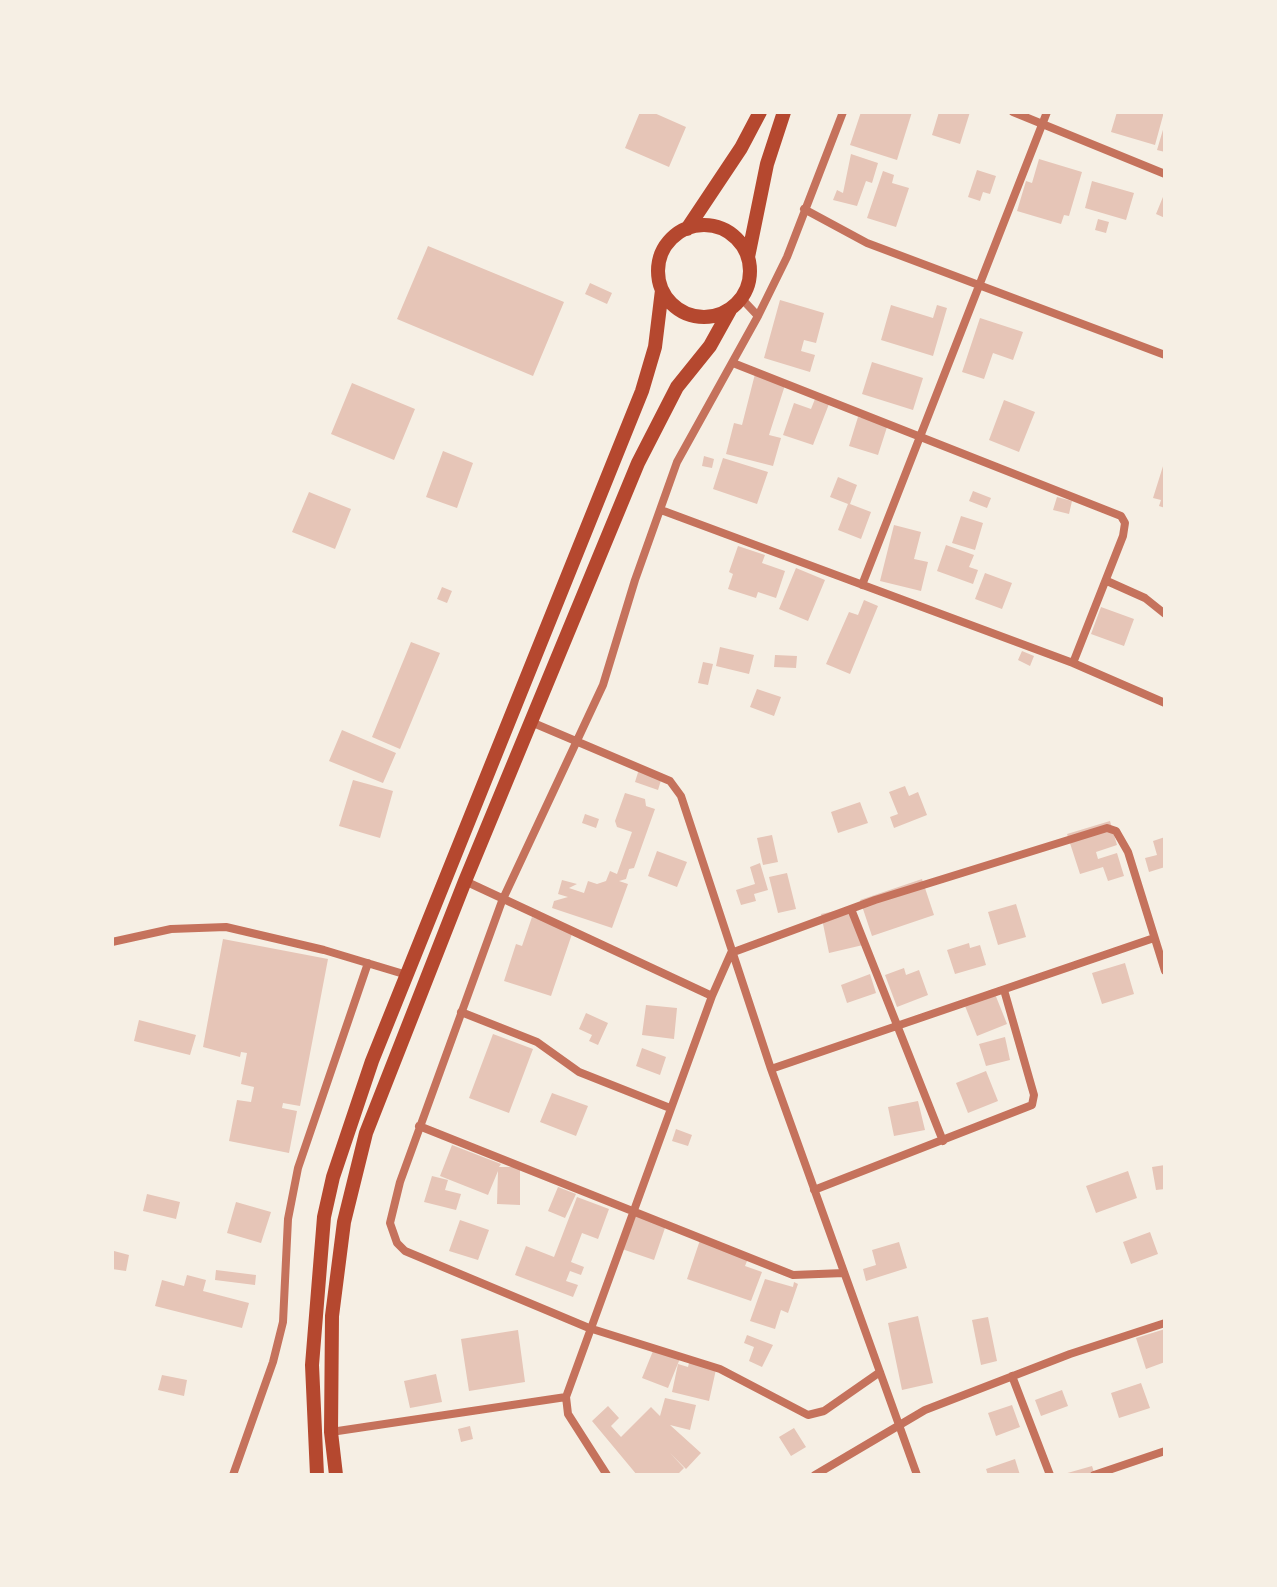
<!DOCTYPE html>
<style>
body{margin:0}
#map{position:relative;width:1277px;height:1587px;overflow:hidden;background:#f6efe4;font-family:"IBM Plex Sans",sans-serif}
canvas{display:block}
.frame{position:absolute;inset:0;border:114px solid #f6efe4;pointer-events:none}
</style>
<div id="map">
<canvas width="1277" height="1587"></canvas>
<div class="frame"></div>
</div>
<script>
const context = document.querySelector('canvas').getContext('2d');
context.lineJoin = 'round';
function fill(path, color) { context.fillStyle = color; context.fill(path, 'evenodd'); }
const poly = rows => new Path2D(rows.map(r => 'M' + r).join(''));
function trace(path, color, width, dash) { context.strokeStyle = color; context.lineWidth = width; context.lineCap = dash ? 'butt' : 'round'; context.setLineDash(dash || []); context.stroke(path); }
const building = poly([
 [640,112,652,112,686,127,669,167,625,148],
 [861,112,912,112,897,160,850,145],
 [939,112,970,112,960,144,932,135],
 [1117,112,1164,112,1155,145,1111,132],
 [1165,123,1165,152,1157,150],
 [851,154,878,163,872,183,866,181,857,206,833,200,837,190,843,193],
 [1039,159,1082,172,1069,216,1064,215,1061,224,1017,211,1026,181,1032,183],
 [977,170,996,176,990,194,983,192,980,201,968,197],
 [883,171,894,175,892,183,909,188,896,227,867,218],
 [1092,181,1134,193,1126,220,1085,208],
 [1165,192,1165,218,1156,214],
 [1098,219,1109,222,1106,233,1095,230],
 [428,246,564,302,533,376,397,319],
 [590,283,612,293,607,304,585,294],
 [780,300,824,313,816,343,804,340,801,351,815,355,810,372,764,358],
 [891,305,933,318,937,305,947,308,933,356,881,340],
 [980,318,1023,332,1013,360,993,353,984,379,962,372],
 [872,362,923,378,913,410,862,394],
 [755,374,786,382,769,435,781,438,773,466,726,454,734,423,742,425],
 [352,383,415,409,394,460,331,434],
 [815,399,829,404,813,445,783,435,794,403,811,409],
 [1004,400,1035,412,1019,452,989,440],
 [858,417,888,424,878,455,849,446],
 [443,451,473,463,457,508,426,497],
 [704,456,714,459,712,468,702,466],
 [723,458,768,472,757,504,713,489],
 [1164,463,1165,464,1165,508,1159,506,1161,500,1153,498],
 [838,477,857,485,850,504,871,512,861,539,838,530,848,504,830,497],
 [973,491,991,498,987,508,969,501],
 [309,492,351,509,335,549,292,532],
 [1057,497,1072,501,1069,514,1053,510],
 [961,516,983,523,975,550,952,543],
 [894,525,921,532,914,559,928,562,921,591,880,581],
 [946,545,974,555,969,567,978,570,973,584,937,571],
 [738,546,765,555,762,563,785,571,776,598,758,592,756,598,728,589,733,574,729,572],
 [796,568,825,580,808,621,779,609],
 [985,573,1012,583,1002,609,975,599],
 [442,587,452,591,447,603,437,599],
 [864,600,878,606,850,674,826,664,849,612,858,615],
 [1101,607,1134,619,1124,646,1091,634],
 [411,642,440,653,400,749,372,737],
 [720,647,754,655,749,674,716,666],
 [1022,651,1034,656,1030,666,1018,660],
 [775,655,797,656,796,668,774,667],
 [703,662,713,664,708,685,698,683],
 [757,689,781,697,774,716,750,707],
 [342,730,396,753,383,783,329,761],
 [640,766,663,774,658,790,635,782],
 [353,780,393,791,380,838,339,826],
 [905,786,909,796,918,792,927,815,894,828,890,817,898,814,889,792],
 [625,793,645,799,646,806,655,809,634,868,629,869,626,879,619,881,628,884,612,928,552,908,554,901,568,897,558,894,562,880,577,884,569,888,584,893,588,881,597,884,606,881,610,871,617,874,632,832,617,827,615,821],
 [860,802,868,823,838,833,831,812],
 [585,814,599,819,596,828,582,823],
 [1110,821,1117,845,1096,852,1098,859,1117,853,1124,876,1108,881,1103,867,1080,874,1067,834],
 [772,835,778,862,763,865,757,838],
 [1165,837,1165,867,1149,872,1145,858,1157,855,1153,841],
 [657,851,687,862,677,887,648,876],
 [760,863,768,890,754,894,756,901,741,905,736,890,755,884,750,867],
 [787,873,796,909,778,913,769,877],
 [922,879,934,915,872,936,860,900],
 [1016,904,1026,937,998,945,988,912],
 [854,907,863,945,829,953,821,914],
 [532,917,573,931,551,996,504,981,516,944,522,946],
 [223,939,328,959,300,1106,283,1103,282,1108,297,1111,289,1153,229,1141,237,1100,251,1102,254,1087,241,1084,247,1053,241,1052,240,1057,203,1047],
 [969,943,970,948,980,945,986,965,955,974,947,950],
 [1125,963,1134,994,1102,1004,1092,973],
 [904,968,906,975,919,970,928,995,897,1007,885,975],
 [870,974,876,993,847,1003,841,985],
 [993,989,1007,1024,977,1036,963,1001],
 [646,1005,677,1008,674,1039,642,1035],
 [586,1013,608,1023,598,1045,589,1041,592,1035,579,1029],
 [139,1020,196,1035,190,1055,134,1041],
 [493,1034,533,1049,509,1113,469,1098],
 [1005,1037,1010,1060,986,1066,979,1044],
 [642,1048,666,1057,660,1075,636,1066],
 [986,1071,998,1101,968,1113,956,1083],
 [552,1093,588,1106,576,1136,540,1122],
 [918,1101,925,1130,894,1136,888,1107],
 [676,1129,692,1135,688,1146,672,1141],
 [452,1145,501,1164,499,1167,520,1167,520,1205,497,1204,498,1171,488,1195,440,1176],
 [1165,1165,1165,1189,1156,1190,1152,1167],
 [1128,1171,1137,1198,1096,1213,1086,1186],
 [432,1176,448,1180,445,1190,461,1194,456,1210,424,1202],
 [558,1187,576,1194,565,1218,548,1211],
 [147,1194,180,1202,176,1219,143,1211],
 [577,1197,609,1209,598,1239,582,1233,571,1262,584,1267,581,1275,570,1271,566,1281,578,1285,573,1297,515,1275,526,1246,554,1257],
 [236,1202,271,1212,261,1243,227,1233],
 [635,1214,666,1225,654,1260,622,1249],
 [460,1220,489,1230,478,1260,449,1251],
 [1150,1232,1158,1254,1131,1264,1123,1242],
 [700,1240,749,1256,745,1266,762,1272,751,1301,687,1279],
 [899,1242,907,1268,866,1281,863,1269,876,1265,872,1250],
 [114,1251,129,1255,126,1271,112,1269],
 [216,1270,256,1275,255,1285,215,1280],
 [187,1275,206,1280,203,1291,249,1303,242,1328,155,1306,162,1280,184,1286],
 [765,1279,793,1287,794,1282,798,1284,788,1313,781,1310,775,1329,750,1321],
 [918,1316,933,1383,902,1390,888,1323],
 [988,1317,997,1361,981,1365,972,1320],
 [1165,1329,1165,1362,1146,1369,1136,1338],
 [518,1330,525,1382,469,1391,461,1339],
 [747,1335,773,1345,762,1367,749,1361,754,1347,744,1343],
 [655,1346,681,1356,668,1388,642,1378],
 [690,1359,717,1365,709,1401,672,1392,678,1364,688,1367],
 [436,1374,442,1402,410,1408,404,1381],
 [162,1375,187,1380,184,1396,158,1390],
 [1141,1383,1150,1408,1119,1418,1111,1393],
 [1062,1390,1068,1406,1041,1416,1035,1400],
 [665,1398,696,1405,690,1430,670,1425,701,1453,686,1469,670,1453,684,1468,677,1475,637,1475,592,1421,608,1406,619,1418,611,1426,621,1437,651,1407,660,1416],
 [1012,1405,1020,1427,996,1436,988,1413],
 [470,1426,473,1439,461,1442,458,1429],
 [794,1428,806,1447,791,1456,779,1437],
 [1015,1459,1020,1475,988,1475,986,1469],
 [1092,1466,1095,1475,1065,1475,1064,1474]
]);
const minor = poly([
 [843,112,787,257,758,316,677,462,635,580,603,685,502,901,400,1182,390,1223,397,1243,405,1251,589,1328,720,1369,808,1415,824,1411,880,1372],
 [1013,112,1165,174],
 [804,209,867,243,1165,355],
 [742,299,758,316],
 [733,363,1121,516,1125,523,1123,536,1073,663],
 [661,510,1073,663,1165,703],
 [1107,581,1145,598,1165,614],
 [862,585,1047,112],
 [531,722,670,781,681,796,771,1069,917,1475],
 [465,881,712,996,566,1397,568,1414,607,1475],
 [851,909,943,1141],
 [112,942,171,929,226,927,324,950,407,975],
 [712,996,731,953,875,900,1107,828,1116,831,1128,852,1165,971],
 [461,1012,537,1042,579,1072,670,1108],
 [771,1069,1154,938],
 [419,1126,793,1275,844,1273],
 [814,1190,1032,1105,1034,1095,1004,990],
 [1012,1376,1050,1475],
 [331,1432,566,1397],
 [233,1475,273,1362,283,1322,288,1219,298,1168,368,963],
 [815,1475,925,1410,1070,1354,1165,1323],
 [1094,1475,1165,1451]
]);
const trunk = poly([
 '658 271a46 46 0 1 1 92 0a46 46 0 1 1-92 0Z',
 [687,229,741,148,760,112],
 [748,257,767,164,784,112],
 [317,1475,312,1365,324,1217,333,1177,372,1061,642,391,655,347,662,290],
 [336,1475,331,1432,332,1316,344,1222,366,1133,465,881,638,463,677,387,710,346,730,310]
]);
fill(building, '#e6c5b7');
trace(minor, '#c5725c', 8);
trace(trunk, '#b5482f', 14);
</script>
